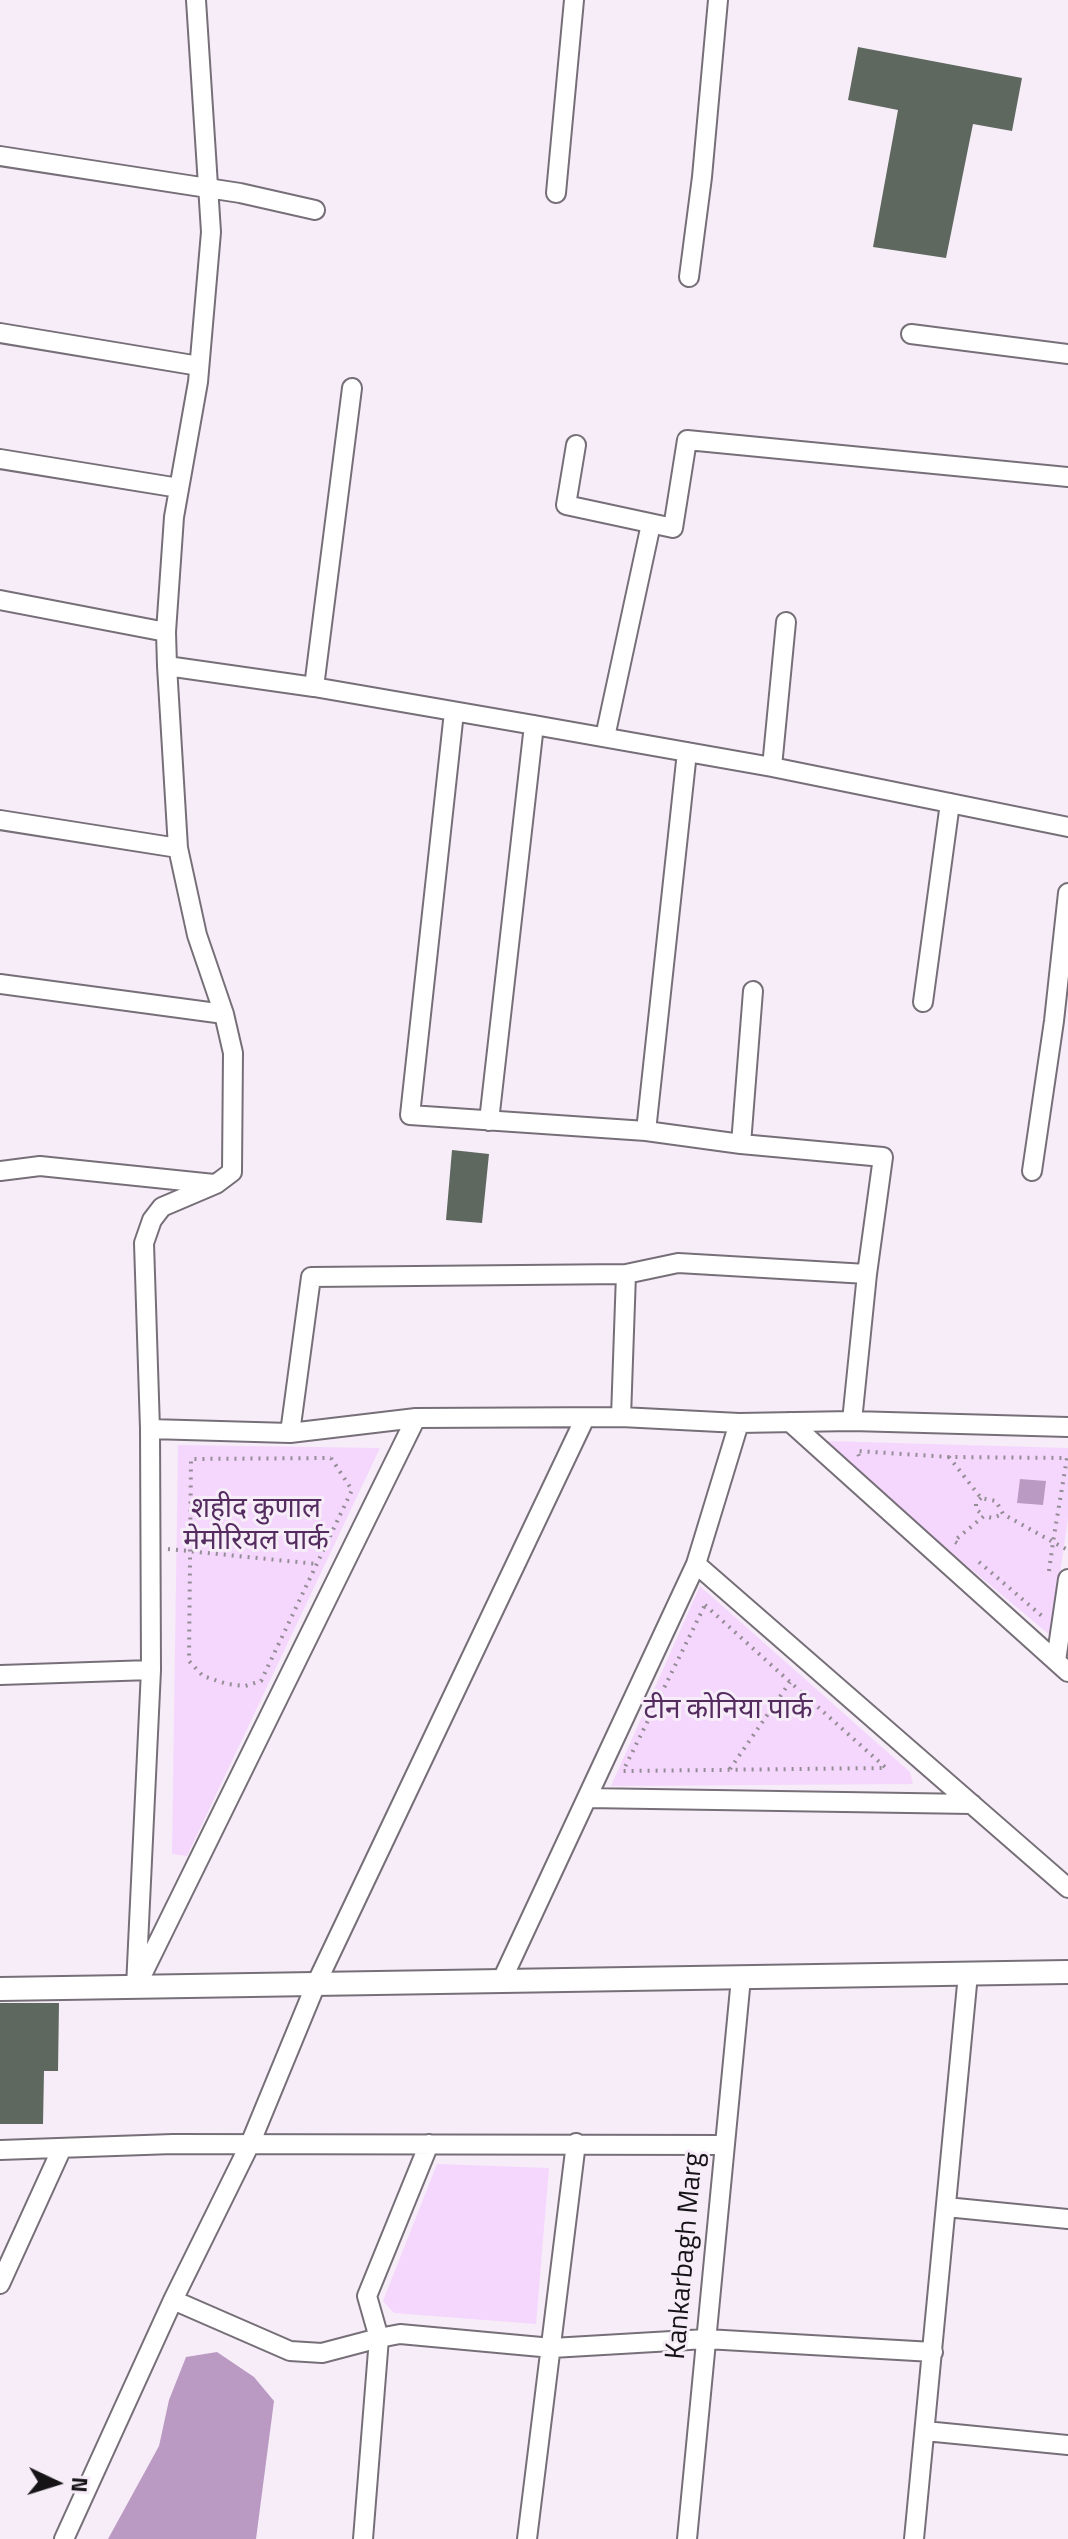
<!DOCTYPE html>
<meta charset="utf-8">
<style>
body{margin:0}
#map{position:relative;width:1068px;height:2539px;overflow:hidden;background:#f6edf8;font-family:"Titillium Web",sans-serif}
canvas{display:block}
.north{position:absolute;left:16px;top:2443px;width:80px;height:80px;-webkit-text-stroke:6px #f6edf8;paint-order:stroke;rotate:94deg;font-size:22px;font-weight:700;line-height:32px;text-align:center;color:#171418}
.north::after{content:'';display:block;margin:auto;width:28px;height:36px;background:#171418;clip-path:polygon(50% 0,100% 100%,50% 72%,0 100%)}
</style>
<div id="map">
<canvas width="1068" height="2539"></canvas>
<div class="north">N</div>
</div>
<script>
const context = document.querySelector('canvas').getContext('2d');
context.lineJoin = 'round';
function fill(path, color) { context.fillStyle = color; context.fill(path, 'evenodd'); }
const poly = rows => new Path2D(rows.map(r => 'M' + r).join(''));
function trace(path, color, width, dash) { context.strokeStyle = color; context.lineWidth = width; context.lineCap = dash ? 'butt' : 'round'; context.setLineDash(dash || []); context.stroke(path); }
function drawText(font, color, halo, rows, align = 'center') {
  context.font = font + ' "Titillium Web","Noto Sans Devanagari",sans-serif'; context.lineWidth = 6; context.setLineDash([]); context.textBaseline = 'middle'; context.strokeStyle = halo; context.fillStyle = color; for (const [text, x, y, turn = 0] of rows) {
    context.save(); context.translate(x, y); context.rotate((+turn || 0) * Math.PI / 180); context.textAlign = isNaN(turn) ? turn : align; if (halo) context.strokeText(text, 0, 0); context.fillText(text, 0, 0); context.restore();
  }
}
const green = poly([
 [827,1441,1068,1448,1068,1518,1051,1636,825,1447],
 [178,1445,380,1448,187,1856,172,1854],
 [700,1586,910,1772,913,1784,611,1786],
 [437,2164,549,2168,536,2324,394,2313,383,2301]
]);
const water = poly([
 [1020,1479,1046,1481,1043,1505,1017,1503],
 [217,2352,254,2377,274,2401,256,2539,108,2539,159,2446,169,2400,186,2357]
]);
const building = poly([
 [858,47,1022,78,1012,131,973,124,946,258,873,247,898,110,848,100],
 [452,1150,489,1154,482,1223,446,1220],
 [0,2003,59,2003,58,2071,44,2071,43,2124,0,2124]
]);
const path = poly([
 [859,1456,857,1451,949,1457],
 [331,1458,352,1490,261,1681,245,1686,227,1684,203,1676,189,1661,191,1459,331,1458],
 [981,1498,976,1503,976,1509,984,1516],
 [957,1543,954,1541,984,1516,992,1518,1003,1514],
 [168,1549,317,1564],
 [979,1562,1042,1616],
 [1049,1571,1053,1542,1067,1458,949,1457,981,1498,996,1501,1003,1514,1053,1542,1068,1550],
 [705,1605,790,1682,886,1768,623,1771,705,1605],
 [730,1769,790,1682]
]);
const minor = poly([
 [0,156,240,193,315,210],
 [556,193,574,0],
 [689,277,702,177,718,0],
 [0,333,199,366],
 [911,334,1068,354],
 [576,445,566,505,673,528,687,440,1068,477],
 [0,459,179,488],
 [0,600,166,632],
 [167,666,314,687,534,725,772,767,1068,827],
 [314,687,352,388],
 [454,712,410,1115,646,1131],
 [605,737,651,524],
 [687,752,646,1131,741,1144,883,1157,867,1274,852,1421],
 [772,767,786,622],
 [0,820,178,848],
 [0,984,224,1014],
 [923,1002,950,803],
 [489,1121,534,725],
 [741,1144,753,991],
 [0,1171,40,1166,214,1184],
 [1032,1171,1054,1021,1068,893],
 [626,1274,678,1263,867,1274],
 [790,1422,1068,1672],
 [739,1423,696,1564,1068,1888],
 [150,1429,290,1433,416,1418,621,1417,739,1423,852,1421,1068,1427],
 [290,1433,311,1277,626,1274,621,1417],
 [1056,1661,1068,1579],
 [0,1675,151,1670],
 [587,1798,972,1804],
 [140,1979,416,1418],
 [501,1982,696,1564],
 [136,1987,151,1670,150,1429,144,1243,152,1220,162,1207,216,1184,232,1172,233,1053,224,1014,197,935,178,848,167,666,166,632,174,517,198,382,211,232,196,0],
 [0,2150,173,2144,724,2145],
 [946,2207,1068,2219],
 [0,2284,62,2148],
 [173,2300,290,2351,322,2353,379,2338,367,2296,429,2144],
 [925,2431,1068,2445],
 [64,2539,173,2300,250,2144,316,1984,585,1418],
 [363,2539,379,2338,400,2334,552,2348,706,2339,933,2352],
 [527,2539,576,2143],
 [687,2539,741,1978],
 [914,2539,968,1974]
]);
const tertiary = poly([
 [0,1989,1068,1972]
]);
const parkNames = [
 ["शहीद कुणाल",256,1510],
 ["मेमोरियल पार्क",256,1542],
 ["टीन कोनिया पार्क",728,1711]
];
const streetNames = [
 ["Kankarbagh Marg",686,2256,-85]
];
fill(green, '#f5d7fd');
fill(water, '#ba9ac2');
fill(building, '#5e685f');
trace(minor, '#766f78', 22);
trace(tertiary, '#766f78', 26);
trace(path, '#948d95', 4, [2, 6]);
trace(minor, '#fff', 18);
trace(tertiary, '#fff', 22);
drawText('28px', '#552c5f', '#f6edf8', parkNames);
drawText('28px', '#171418', '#f6edf8', streetNames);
</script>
